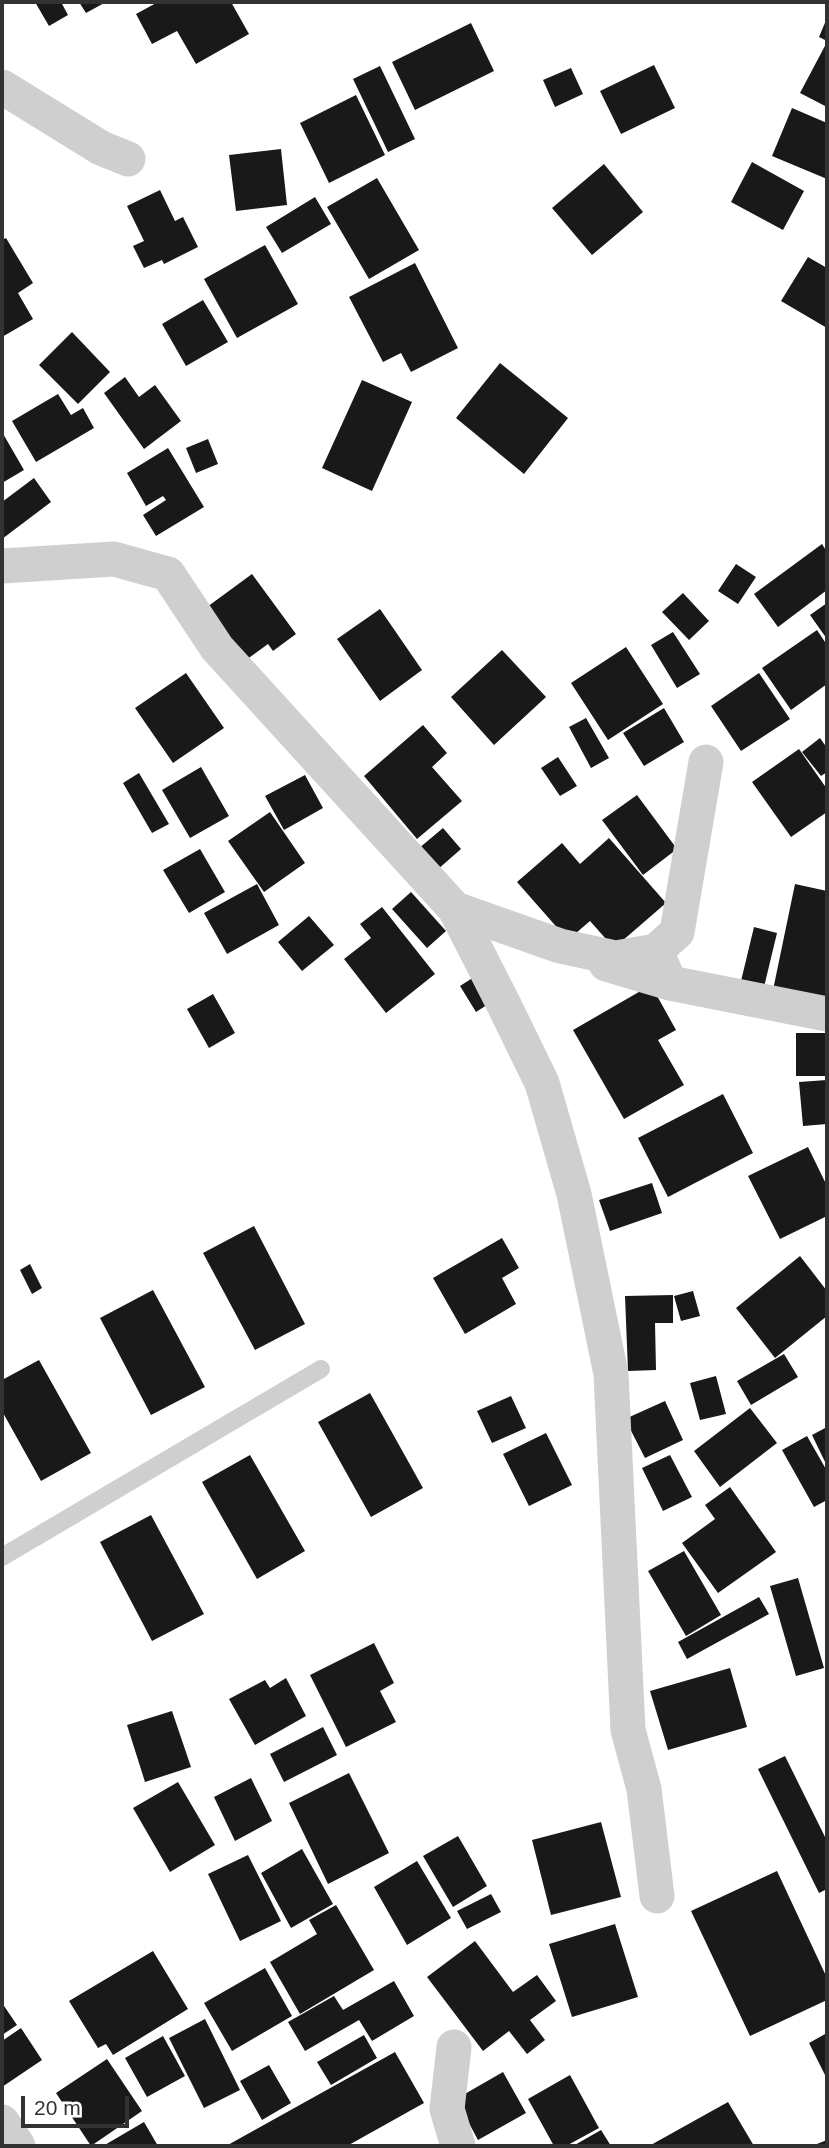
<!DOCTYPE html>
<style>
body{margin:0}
#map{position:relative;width:829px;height:2148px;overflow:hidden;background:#fff;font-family:Helvetica,sans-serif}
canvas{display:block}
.frame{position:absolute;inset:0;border:4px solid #323232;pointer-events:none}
.scale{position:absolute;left:21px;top:2096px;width:108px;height:32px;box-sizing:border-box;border:4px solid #323232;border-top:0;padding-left:9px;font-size:21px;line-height:24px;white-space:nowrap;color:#323232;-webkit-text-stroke:5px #fff;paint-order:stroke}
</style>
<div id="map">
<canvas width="829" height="2148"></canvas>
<div class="frame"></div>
<div class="scale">20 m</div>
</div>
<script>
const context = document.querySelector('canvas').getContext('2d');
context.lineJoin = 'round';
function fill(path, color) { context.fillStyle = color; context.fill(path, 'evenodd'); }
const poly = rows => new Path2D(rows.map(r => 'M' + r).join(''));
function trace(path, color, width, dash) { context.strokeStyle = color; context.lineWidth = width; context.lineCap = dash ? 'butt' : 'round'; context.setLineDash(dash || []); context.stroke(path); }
const building = poly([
 [35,2,61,2,68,15,49,26],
 [79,2,106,2,86,13],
 [158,2,231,2,249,34,196,64,177,31,152,44,136,14],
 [827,18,827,41,819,37],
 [471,23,494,71,415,110,392,62],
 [827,42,827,107,800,93],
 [654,65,675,108,621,134,600,91],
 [380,66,415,139,388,152,353,79],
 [571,68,583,94,555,107,543,80],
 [356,95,385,155,329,183,300,123],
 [792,108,827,123,827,179,772,156],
 [281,149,287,205,236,211,229,155],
 [752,162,804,191,783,230,731,202],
 [604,164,643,212,592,255,552,208],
 [377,178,419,250,369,279,327,207],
 [160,190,175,221,183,217,198,247,164,264,162,260,144,268,133,246,144,241,127,206],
 [315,197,331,224,282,253,266,227],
 [6,238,33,283,18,293,33,319,2,337,2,240],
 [265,245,298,304,237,338,204,279],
 [808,257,827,268,827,328,781,301],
 [415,263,458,348,411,372,401,353,383,362,349,297],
 [203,300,228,342,186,366,162,324],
 [72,332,110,372,78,404,39,365],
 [500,363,568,418,524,474,456,418],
 [125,377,139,397,155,385,181,421,144,449,104,393],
 [362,380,412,402,372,491,322,468],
 [58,394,71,415,83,408,94,428,36,462,12,421],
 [2,432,24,470,2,483],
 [208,439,218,464,196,473,186,448],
 [168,448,204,507,156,536,143,515,166,500,163,496,146,506,127,473],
 [34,478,51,502,2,539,2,502],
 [822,544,827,552,827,590,778,627,754,594],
 [736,564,756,577,738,604,718,591],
 [252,574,296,634,273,651,268,644,246,660,207,607],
 [683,593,709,621,689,640,662,612],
 [827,603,827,639,810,615],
 [380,609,422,670,380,701,337,639],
 [817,630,827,645,827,684,791,710,762,668],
 [673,632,700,674,677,688,651,645],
 [626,647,663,704,608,740,571,683],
 [502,650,546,697,494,745,451,697],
 [186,673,224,728,173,763,135,708],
 [759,673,790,719,741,751,711,706],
 [664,708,684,742,644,766,623,733],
 [586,718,609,758,591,768,569,727],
 [423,725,447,753,432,767,462,801,417,839,364,776],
 [820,738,827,748,827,772,821,776,802,752],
 [799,749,827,789,827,812,791,837,752,782],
 [558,757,577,786,560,796,541,768],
 [201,767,229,816,190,838,162,790],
 [139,773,169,824,152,833,123,783],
 [305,775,323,808,284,830,265,796],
 [637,795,677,849,643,875,602,820],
 [270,812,305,863,264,892,228,841],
 [443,828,461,849,437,870,418,849],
 [609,838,666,903,614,948,590,921,568,940,517,882,562,843,580,864],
 [200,849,225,892,189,913,163,870],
 [257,884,279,925,227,954,204,913],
 [795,884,827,891,827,1001,773,990],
 [411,892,446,931,427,948,392,909],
 [382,907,435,974,386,1013,344,959,371,938,360,924],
 [309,916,334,945,302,971,278,942],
 [754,927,777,933,764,987,741,981],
 [474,977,490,1003,476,1012,460,986],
 [651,985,676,1030,658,1040,684,1085,624,1119,573,1030],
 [213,994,235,1033,209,1048,187,1009],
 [796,1033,827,1033,827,1076,796,1076],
 [827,1080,827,1124,803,1126,799,1082],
 [723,1094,753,1153,668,1197,638,1138],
 [808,1147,827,1186,827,1216,780,1239,748,1176],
 [652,1183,662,1213,610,1231,599,1200],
 [254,1226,305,1324,255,1350,203,1253],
 [502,1238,519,1268,502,1278,516,1304,465,1334,433,1278],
 [800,1256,827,1291,827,1316,775,1358,736,1308],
 [30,1264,42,1288,32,1294,20,1270],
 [153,1290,205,1387,151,1415,100,1318],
 [693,1291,700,1316,681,1321,674,1296],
 [673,1295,673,1323,655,1323,656,1370,628,1371,625,1296],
 [784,1354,798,1377,751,1405,737,1381],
 [39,1360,91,1453,41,1481,2,1411,2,1380],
 [716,1376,726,1414,700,1420,690,1383],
 [370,1393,423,1488,371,1517,318,1422],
 [511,1396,526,1428,492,1443,477,1411],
 [665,1401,683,1440,645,1458,625,1419],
 [750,1408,777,1443,720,1487,694,1451],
 [827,1427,827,1466,812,1435],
 [546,1433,572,1485,529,1506,503,1454],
 [807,1436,827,1471,827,1500,814,1507,782,1450],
 [250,1455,305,1551,257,1579,202,1482],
 [670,1455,692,1497,663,1511,642,1468],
 [730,1487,776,1552,718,1593,682,1543,715,1519,705,1505],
 [151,1515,204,1614,152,1641,100,1542],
 [684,1551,721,1615,686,1636,648,1571],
 [798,1578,824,1668,796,1676,770,1586],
 [759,1597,769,1614,687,1659,678,1642],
 [374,1643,394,1683,380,1691,396,1722,346,1747,310,1675],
 [730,1668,747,1727,668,1750,650,1691],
 [286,1678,306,1716,255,1745,229,1699,265,1680,270,1688],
 [172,1711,191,1767,145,1782,127,1725],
 [323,1727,337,1755,284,1782,270,1754],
 [785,1756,827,1841,827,1889,819,1893,758,1769],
 [349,1773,389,1853,328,1884,289,1803],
 [251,1778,272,1821,235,1841,214,1797],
 [178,1782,215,1845,170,1872,133,1808],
 [601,1822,621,1897,551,1915,532,1840],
 [458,1836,487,1886,453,1907,423,1856],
 [302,1849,333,1904,291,1928,261,1873],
 [248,1855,281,1921,240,1941,208,1874],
 [417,1861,451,1918,407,1945,374,1887],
 [777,1871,827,1978,827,2000,750,2036,691,1911],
 [491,1894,501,1912,467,1929,457,1911],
 [336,1905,374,1970,300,2014,270,1962,317,1934,309,1920],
 [615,1924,638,1997,572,2017,549,1944],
 [475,1941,513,1992,537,1975,556,2001,530,2020,545,2040,527,2054,509,2031,483,2051,427,1977],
 [153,1951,188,2009,113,2055,106,2044,98,2048,69,2001],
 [265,1968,292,2016,232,2051,204,2003],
 [394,1981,414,2016,372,2041,359,2020,305,2051,288,2022,334,1996,343,2010],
 [2,2003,17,2025,2,2035],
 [205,2019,240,2090,204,2108,169,2038],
 [21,2028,42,2060,2,2087,2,2041],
 [827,2033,827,2079,809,2043],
 [364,2035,377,2058,331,2085,317,2062],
 [163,2036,185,2076,147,2097,125,2058],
 [395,2052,424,2103,347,2146,226,2146],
 [107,2059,142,2111,91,2146,56,2093],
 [269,2065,291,2103,262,2120,240,2081],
 [503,2072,526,2113,478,2140,456,2099],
 [570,2075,599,2128,566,2146,554,2146,528,2099],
 [728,2102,754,2146,649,2146],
 [144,2122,158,2146,103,2146],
 [601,2130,611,2146,573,2146],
 [827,2140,827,2146,812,2146]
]);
const service = poly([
 [2,1557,321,1369]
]);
const minor = poly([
 [2,87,101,148,128,159],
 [2,566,114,559,168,574,217,648,455,909,503,1003,542,1083,574,1194,611,1374,628,1730,644,1789,657,1896],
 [455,909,560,946,616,958,656,951,677,932,706,762],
 [661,963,670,983,827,1014],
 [606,964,670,983],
 [454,2047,447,2109,458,2146],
 [2,2122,18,2146]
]);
fill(building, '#191919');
trace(service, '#cfcfcf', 18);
trace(minor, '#cfcfcf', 35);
</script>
